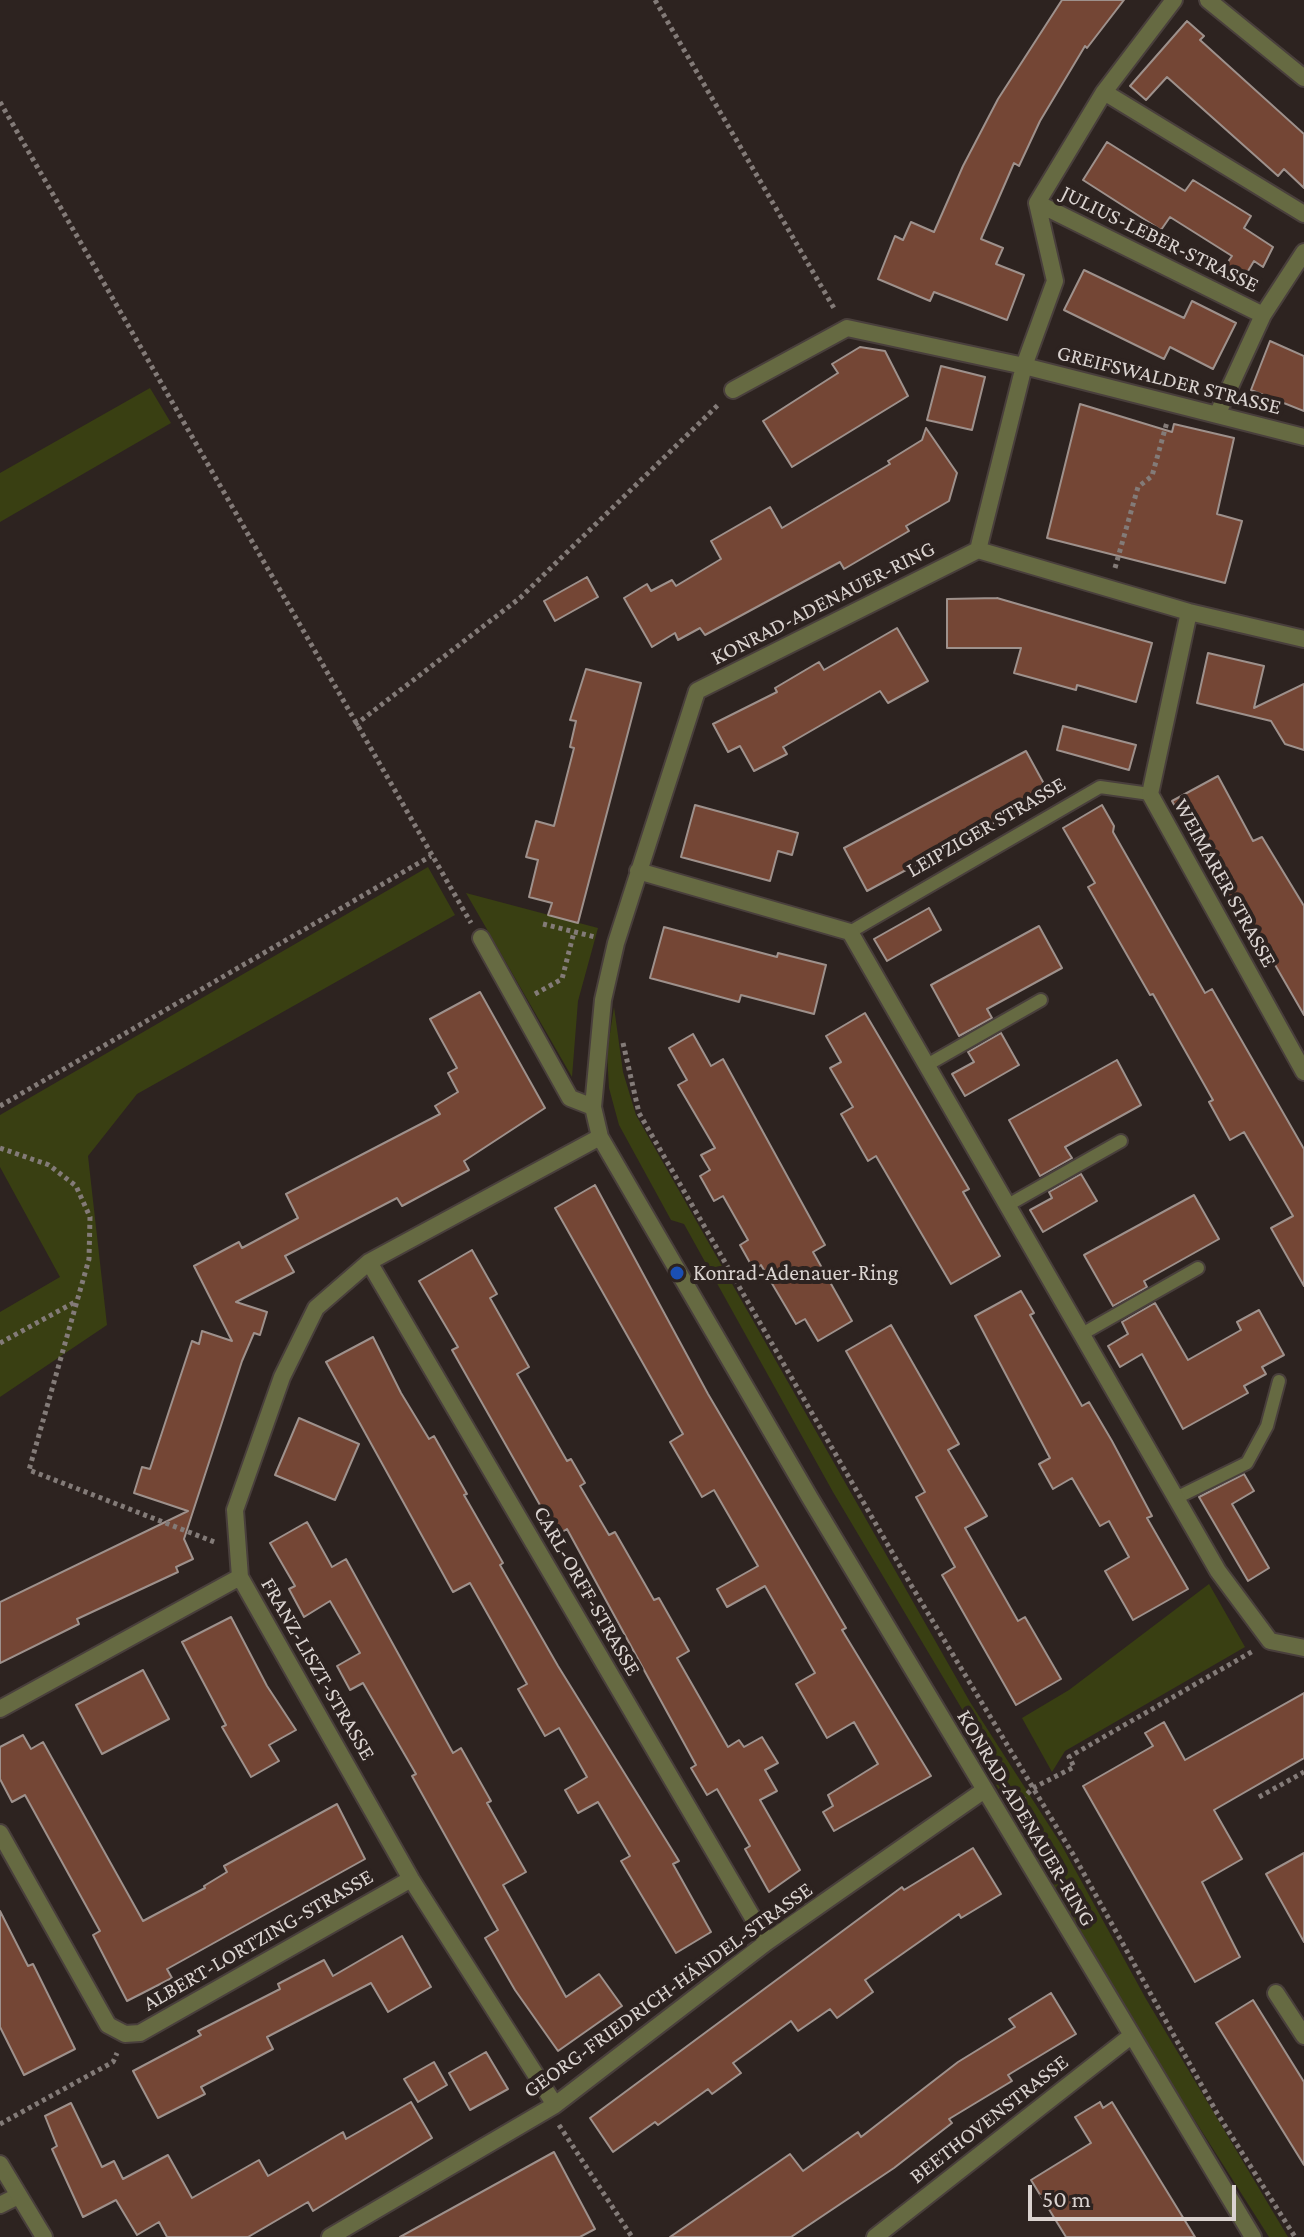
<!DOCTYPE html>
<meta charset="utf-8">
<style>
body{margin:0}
#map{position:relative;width:1304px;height:2237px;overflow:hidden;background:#2d2320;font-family:"Crimson Pro",serif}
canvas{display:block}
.scale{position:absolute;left:1028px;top:2185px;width:208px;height:36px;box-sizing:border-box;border:4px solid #dad3d0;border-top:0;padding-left:10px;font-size:24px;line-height:28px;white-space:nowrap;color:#dad3d0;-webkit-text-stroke:6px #2d2320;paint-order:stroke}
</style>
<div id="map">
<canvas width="1304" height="2237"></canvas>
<div class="scale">50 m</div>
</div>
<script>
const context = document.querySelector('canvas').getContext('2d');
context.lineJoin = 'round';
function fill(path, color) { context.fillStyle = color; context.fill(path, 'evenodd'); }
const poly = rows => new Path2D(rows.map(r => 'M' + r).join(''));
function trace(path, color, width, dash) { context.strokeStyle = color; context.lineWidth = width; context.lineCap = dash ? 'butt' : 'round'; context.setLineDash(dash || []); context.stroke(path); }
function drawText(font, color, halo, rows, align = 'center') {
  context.font = font + ' "Crimson Pro",serif'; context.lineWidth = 8; context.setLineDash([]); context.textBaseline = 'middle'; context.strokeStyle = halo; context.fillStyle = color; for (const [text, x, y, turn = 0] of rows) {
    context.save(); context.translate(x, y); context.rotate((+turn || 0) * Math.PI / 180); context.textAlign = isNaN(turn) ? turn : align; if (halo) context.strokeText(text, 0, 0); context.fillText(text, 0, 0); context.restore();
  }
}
const green = poly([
 [150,388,171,423,0,522,0,473],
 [428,867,455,915,137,1094,88,1156,107,1325,0,1397,0,1312,60,1277,0,1167,0,1115],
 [466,893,598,928,578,1001,572,1077],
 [614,1007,623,1072,636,1115,970,1702,1061,1844,1146,1999,1288,2237,1269,2237,1140,2034,974,1747,975,1731,833,1492,684,1224,671,1220,619,1125,609,1088,607,1053],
 [1209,1584,1245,1647,1065,1751,1052,1772,1022,1718,1069,1690]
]);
const building = poly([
 [1062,0,1124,0,1087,48,1085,46,1040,121,1019,166,1014,163,981,239,1003,248,996,264,1024,275,1007,320,934,292,930,301,878,279,895,236,903,240,911,222,934,232,963,166,998,99,1062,0],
 [1187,21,1204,36,1200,40,1304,134,1304,188,1284,169,1278,176,1167,77,1146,100,1130,86,1187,21],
 [1107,142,1185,191,1193,180,1251,216,1244,228,1273,247,1263,267,1254,261,1242,281,1223,269,1232,256,1170,217,1161,230,1083,180,1107,142],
 [1084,270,1184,318,1192,301,1236,323,1213,369,1170,347,1164,359,1064,310,1084,270],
 [1270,341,1304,356,1304,411,1251,390,1270,341],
 [860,347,885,351,908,396,792,467,763,421,838,373,832,364,860,347],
 [941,366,985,377,972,430,927,420,941,366],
 [1080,404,1172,432,1174,424,1234,438,1217,514,1242,521,1225,583,1047,538,1080,404],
 [926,428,957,473,949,501,906,526,909,531,844,569,840,562,705,635,700,628,678,640,675,633,652,647,624,598,647,584,651,591,672,580,676,586,721,559,711,541,770,507,782,528,890,464,888,461,922,440,926,428],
 [587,577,598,597,555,621,544,601,587,577],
 [997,598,1152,643,1136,702,1077,685,1076,690,1014,673,1021,648,947,648,947,599,997,598],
 [897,628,928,681,888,703,880,691,783,747,787,754,754,771,740,746,728,752,713,724,777,692,775,688,819,662,824,670,897,628],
 [1208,653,1264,666,1254,708,1304,684,1304,750,1285,744,1271,721,1197,703,1208,653],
 [586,669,641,683,578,923,548,915,552,903,529,897,538,860,526,857,536,821,554,826,574,748,570,747,576,721,570,720,586,669],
 [1063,726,1136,745,1129,770,1057,750,1063,726],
 [1026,751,1049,793,867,891,844,848,1026,751],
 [1218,776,1253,841,1262,837,1304,906,1304,1015,1241,906,1234,910,1172,801,1218,776],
 [695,805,798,833,792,855,778,851,770,881,681,857,695,805],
 [1102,805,1114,826,1113,832,1205,993,1212,989,1304,1149,1304,1286,1271,1228,1293,1216,1244,1132,1230,1140,1209,1102,1213,1100,1153,994,1150,995,1088,887,1095,883,1063,828,1102,805],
 [929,908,941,930,887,961,874,939,929,908],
 [1039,926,1062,968,987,1009,992,1018,959,1036,931,985,1039,926],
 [664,927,777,957,778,953,826,965,814,1014,741,995,739,1002,650,978,664,927],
 [480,992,545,1108,464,1161,469,1170,402,1206,397,1198,285,1256,294,1272,236,1302,267,1312,260,1335,254,1333,242,1361,184,1539,193,1559,176,1567,178,1572,77,1619,79,1624,0,1663,0,1602,188,1511,134,1493,142,1467,150,1469,192,1341,199,1344,202,1331,232,1341,194,1266,239,1242,242,1248,298,1218,286,1194,440,1114,435,1106,458,1092,448,1073,457,1068,430,1019,480,992],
 [865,1013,969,1189,963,1192,1000,1256,951,1284,876,1156,868,1161,841,1114,853,1107,830,1068,841,1062,826,1036,865,1013],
 [1001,1033,1019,1065,965,1096,952,1074,974,1062,968,1052,1001,1033],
 [693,1034,711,1066,723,1059,825,1245,813,1252,852,1321,818,1341,805,1319,796,1324,761,1265,754,1270,740,1245,748,1240,723,1196,714,1201,700,1176,710,1170,701,1155,715,1148,678,1085,687,1080,669,1048,693,1034],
 [1117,1060,1141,1105,1065,1147,1072,1158,1040,1176,1009,1120,1117,1060],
 [1081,1174,1097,1201,1043,1232,1030,1210,1052,1198,1049,1192,1081,1174],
 [595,1185,708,1394,846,1628,842,1630,931,1776,834,1831,823,1812,833,1806,828,1795,878,1764,854,1722,827,1738,796,1684,815,1673,765,1586,727,1607,717,1589,758,1566,714,1490,702,1497,670,1442,683,1434,555,1208,595,1185],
 [1194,1195,1219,1239,1144,1281,1147,1287,1113,1306,1084,1255,1194,1195],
 [472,1250,497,1294,490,1298,529,1367,517,1374,567,1461,571,1459,585,1483,580,1486,609,1535,615,1532,654,1600,659,1598,689,1651,677,1658,728,1747,739,1740,744,1747,762,1737,778,1763,765,1770,777,1791,760,1800,800,1870,769,1892,745,1849,750,1846,717,1789,707,1795,691,1768,696,1765,567,1529,557,1535,528,1484,452,1350,458,1347,419,1281,472,1250],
 [1021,1291,1034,1313,1030,1315,1082,1406,1089,1402,1112,1441,1152,1516,1147,1518,1188,1589,1133,1620,1105,1571,1129,1557,1109,1521,1100,1526,1072,1478,1053,1489,1039,1464,1050,1458,975,1316,1021,1291],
 [1155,1303,1188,1360,1241,1330,1237,1322,1259,1310,1284,1355,1262,1367,1266,1374,1244,1386,1248,1393,1183,1429,1142,1354,1120,1367,1108,1346,1128,1334,1122,1322,1155,1303],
 [891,1325,959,1444,948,1450,987,1516,965,1528,1018,1621,1025,1617,1061,1679,1016,1705,942,1575,955,1567,916,1497,925,1492,846,1351,891,1325],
 [373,1337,401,1393,429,1439,434,1436,467,1494,464,1495,503,1563,500,1565,558,1666,679,1861,673,1864,711,1932,676,1953,621,1861,630,1856,598,1802,578,1813,565,1790,587,1777,559,1728,545,1736,518,1689,527,1684,470,1583,453,1592,326,1362,373,1337],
 [299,1418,359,1444,335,1500,275,1475,299,1418],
 [1244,1474,1254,1491,1232,1504,1269,1568,1248,1581,1199,1497,1244,1474],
 [307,1522,332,1567,346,1559,453,1753,461,1748,491,1801,487,1803,526,1872,503,1885,566,1997,599,1974,622,2006,558,2051,515,1990,485,1938,498,1930,412,1776,416,1774,363,1683,350,1690,337,1666,360,1653,330,1601,304,1617,289,1589,295,1586,270,1543,307,1522],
 [231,1617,267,1686,296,1730,269,1745,279,1761,251,1777,222,1727,226,1725,182,1642,231,1617],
 [143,1670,169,1719,102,1754,76,1705,143,1670],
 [1304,1693,1304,1758,1214,1810,1242,1859,1202,1882,1240,1957,1195,1982,1083,1786,1153,1746,1145,1733,1164,1722,1185,1760,1304,1693],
 [23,1735,31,1749,43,1742,143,1921,205,1888,204,1886,227,1872,224,1866,337,1804,365,1859,167,1969,172,1978,127,2001,93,1935,100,1931,25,1795,12,1802,0,1779,0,1747,23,1735],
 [973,1848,1001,1894,961,1918,959,1914,865,1980,873,1992,837,2018,830,2009,798,2031,791,2021,733,2063,741,2073,712,2094,708,2089,658,2125,655,2122,613,2152,590,2118,902,1887,904,1890,973,1848],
 [1304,1853,1304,1942,1266,1874,1304,1853],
 [0,1911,28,1966,33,1964,75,2049,24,2075,0,2027,0,1911],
 [402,1936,431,1987,388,2012,371,1983,267,2037,273,2049,201,2087,205,2094,158,2118,133,2071,201,2035,198,2031,280,1989,278,1984,324,1960,333,1976,402,1936],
 [1051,1993,1076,2034,1008,2075,1012,2081,949,2119,952,2123,894,2168,791,2237,670,2237,790,2154,803,2171,858,2132,861,2137,958,2062,1015,2027,1009,2019,1051,1993],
 [1253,2000,1304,2082,1304,2165,1216,2023,1253,2000],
 [486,2052,508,2089,470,2110,449,2073,486,2052],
 [434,2062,447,2085,418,2102,404,2079,434,2062],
 [411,2102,432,2138,313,2211,308,2202,248,2237,167,2237,159,2222,137,2235,116,2200,83,2217,52,2149,57,2146,45,2116,71,2103,102,2167,114,2161,123,2179,168,2155,192,2198,259,2160,268,2176,343,2132,346,2139,411,2102],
 [1100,2102,1103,2108,1112,2102,1195,2237,1066,2237,1031,2180,1091,2143,1075,2117,1100,2102],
 [554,2152,595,2229,580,2237,400,2237,554,2152]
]);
const path = poly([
 [655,0,835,310],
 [0,102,471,923],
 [1115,568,1138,487,1152,476,1167,422],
 [355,725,520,598,720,403],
 [543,924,595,937],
 [535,994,562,979,574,932],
 [623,1043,639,1113,911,1585,1074,1856,1217,2113,1295,2237],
 [0,1106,431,856],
 [0,1148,49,1165,76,1186,90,1217,89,1259,29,1470,217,1543],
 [0,1343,75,1302],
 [1259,1797,1304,1772],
 [1016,1805,1033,1788,1074,1767,1069,1757,1253,1651],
 [0,2124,113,2062,117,2053],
 [559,2125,632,2237]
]);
const service = poly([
 [850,932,1100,787,1150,794],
 [927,1065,1041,1000],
 [1008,1205,1121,1141],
 [1082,1334,1198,1268],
 [1176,1498,1247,1463,1267,1426,1279,1381]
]);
const minor = poly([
 [1208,0,1304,78],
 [1104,92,1304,214],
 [1037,203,1263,315],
 [733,390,847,328,1024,366,1304,437],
 [1217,415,1263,315,1304,252],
 [978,550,1024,366,1055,281,1037,203,1104,92,1174,0],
 [1189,612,1150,794,1304,1072],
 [638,871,850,932,1218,1571,1270,1641,1304,1648],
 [481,938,570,1098,593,1107],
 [369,1262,767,1942],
 [0,1709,240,1577],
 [0,1833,108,2025,125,2034,140,2033,411,1879],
 [1276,1993,1304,2036],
 [555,2105,411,1879,240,1577,235,1510,282,1377,316,1308,369,1262,600,1137],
 [0,2205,18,2196],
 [330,2237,555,2105,767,1942,983,1791],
 [875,2237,1131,2036],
 [1253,2237,810,1498,600,1137,593,1107,603,1000,616,943,697,691,978,550,1189,612,1304,639]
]);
const tertiary = poly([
 [0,2164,44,2237]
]);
const markers = [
 [677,1273,8,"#1a4fb4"]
];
const streetNames = [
 ["JULIUS-LEBER-STRASSE",1160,239,26],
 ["GREIFSWALDER STRASSE",1169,380,14],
 ["KONRAD-ADENAUER-RING",823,603,-27],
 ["LEIPZIGER STRASSE",986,827,-30],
 ["WEIMARER STRASSE",1225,883,61],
 ["CARL-ORFF-STRASSE",587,1591,60],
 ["FRANZ-LISZT-STRASSE",318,1669,60],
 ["KONRAD-ADENAUER-RING",1026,1818,59],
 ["ALBERT-LORTZING-STRASSE",258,1940,-30],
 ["GEORG-FRIEDRICH-HÄNDEL-STRASSE",668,1990,-36],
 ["BEETHOVENSTRASSE",989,2119,-38]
];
const poiNames = [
 ["Konrad-Adenauer-Ring",693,1273]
];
fill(green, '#393f12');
fill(building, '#744635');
trace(building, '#9e918c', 2);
trace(service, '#493f3c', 16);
trace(minor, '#493f3c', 20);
trace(tertiary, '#493f3c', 20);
trace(path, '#837b78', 5, [4, 4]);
trace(service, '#666a42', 12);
trace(minor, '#666a42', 16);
trace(tertiary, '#666a42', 16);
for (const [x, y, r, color] of markers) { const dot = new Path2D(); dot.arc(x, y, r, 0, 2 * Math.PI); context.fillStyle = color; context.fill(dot); trace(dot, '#2d2320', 3); }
drawText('22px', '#dad3d0', '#2d2320', streetNames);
drawText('22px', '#dad3d0', '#2d2320', poiNames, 'left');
</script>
